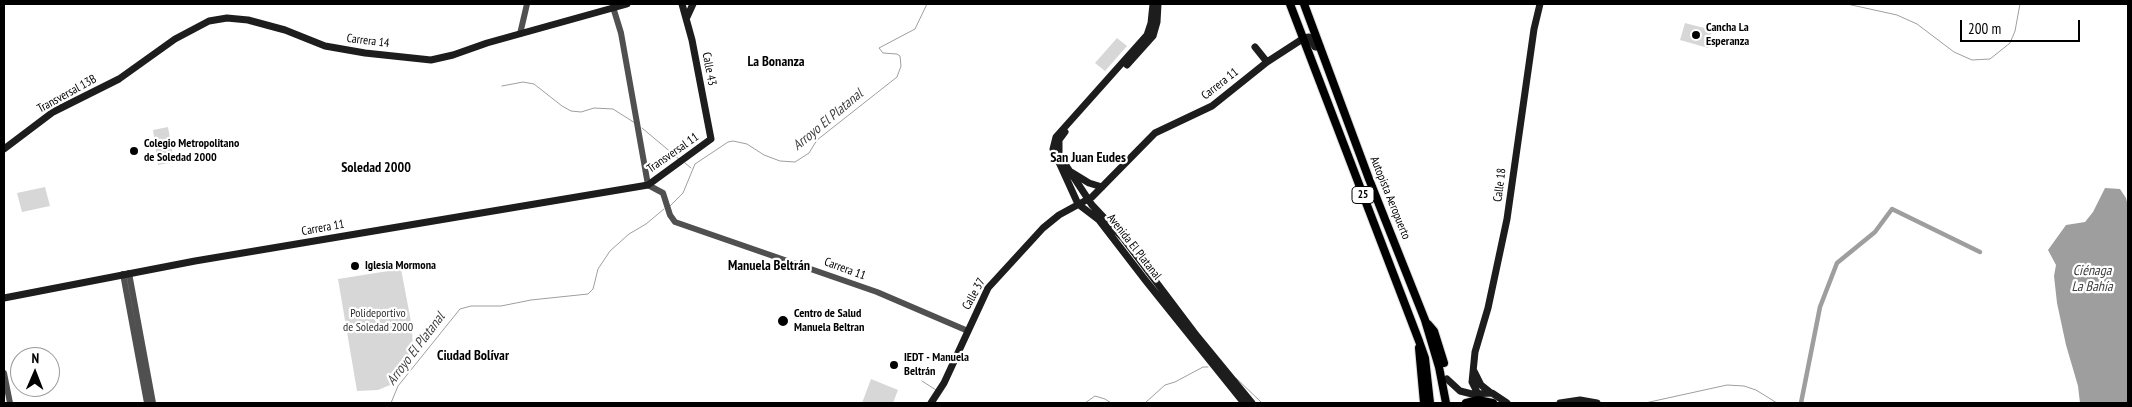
<!DOCTYPE html>
<meta charset="utf-8">
<style>
body{margin:0}
#map{position:relative;width:2132px;height:407px;overflow:hidden;background:#fff;font-family:"PT Sans Narrow",sans-serif}
canvas{display:block}
.frame{position:absolute;inset:0;border:5px solid #000;pointer-events:none}
.north{position:absolute;left:10px;top:347px;width:50px;height:50px;box-sizing:border-box;background:#fff;border:1px solid #999;border-radius:50%;rotate:1deg;font-size:14px;font-weight:700;line-height:20px;text-align:center;color:#000}
.north::after{content:'';display:block;margin:auto;width:18px;height:22px;background:#000;clip-path:polygon(50% 0,100% 100%,50% 72%,0 100%)}
.scale{position:absolute;left:1960px;top:20px;width:120px;height:22px;box-sizing:border-box;border:2px solid #000;border-top:0;padding-left:6px;font-size:15px;line-height:18px;white-space:nowrap;color:#000;-webkit-text-stroke:4px #fff;paint-order:stroke}
</style>
<div id="map">
<canvas width="2132" height="407"></canvas>
<div class="frame"></div>
<div class="north">N</div>
<div class="scale">200 m</div>
</div>
<script>
const context = document.querySelector('canvas').getContext('2d');
context.lineJoin = 'round';
function fill(path, color) { context.fillStyle = color; context.fill(path, 'evenodd'); }
const poly = rows => new Path2D(rows.map(r => 'M' + r).join(''));
function trace(path, color, width, dash) { context.strokeStyle = color; context.lineWidth = width; context.lineCap = dash ? 'butt' : 'round'; context.setLineDash(dash || []); context.stroke(path); }
function drawText(font, color, halo, rows, align = 'center') {
  context.font = font + ' "PT Sans Narrow",sans-serif'; context.lineWidth = 4.5; context.setLineDash([]); context.textBaseline = 'middle'; context.strokeStyle = halo; context.fillStyle = color; for (const [text, x, y, turn = 0] of rows) {
    context.save(); context.translate(x, y); context.rotate((+turn || 0) * Math.PI / 180); context.textAlign = isNaN(turn) ? turn : align; if (halo) context.strokeText(text, 0, 0); context.fillText(text, 0, 0); context.restore();
  }
}
const green = poly([
 [1685,23,1712,30,1708,48,1680,40],
 [1117,38,1127,46,1105,71,1095,63],
 [168,127,174,162,158,165,153,130],
 [45,187,50,206,22,212,17,193],
 [401,269,412,327,413,355,405,371,395,383,378,390,357,391,338,279],
 [871,379,898,390,893,403,862,403]
]);
const water = poly([
 [2105,188,2120,189,2126,198,2128,206,2128,403,2080,403,2078,386,2066,345,2057,303,2054,276,2056,265,2048,250,2066,225,2085,222,2093,212]
]);
const stream = poly([
 [1847,4,1897,15,1917,24,1954,52,1972,60,1990,59,2010,43,2015,31,2020,4],
 [502,86,523,82,534,84,562,106,571,111,581,112,594,108,613,109,635,123],
 [642,128,679,159],
 [685,163,691,168],
 [670,206,683,193,695,164,728,142,733,141,747,144,764,155,780,161,795,162,809,153,817,140,897,77,901,66,900,56,897,54,883,53,879,48,915,29,927,4],
 [1236,378,1262,403],
 [922,381,936,390],
 [391,403,398,386,460,309,471,306,501,306,531,300,588,294,593,289,598,269,610,251,629,234,646,224,664,209],
 [1085,403,1095,396,1105,399,1111,403],
 [1145,403,1165,385,1175,382,1203,367,1208,367],
 [1645,403,1727,385,1744,386,1756,390,1777,403]
]);
const canal = poly([
 [1801,403,1820,307,1837,263,1875,232,1892,209,1980,252]
]);
const tertiary = poly([
 [613,7,621,33,648,185,663,193,670,215,675,222,877,292,968,331],
 [520,34,527,4],
 [129,273,153,403],
 [123,274,147,403],
 [4,373,10,403]
]);
const secondary = poly([
 [1153,4,1151,23,1147,35,1056,137,1053,149,1078,204,1099,220,1146,281,1244,403],
 [687,17,693,4],
 [1255,47,1267,62],
 [1127,65,1153,36,1157,22,1158,4],
 [1065,132,1059,140,1059,155,1092,205,1123,238,1197,336,1252,403],
 [4,149,53,112,119,79,175,39,209,21,227,18,248,20,285,30,325,46,365,53,431,60,453,55,487,43,627,4],
 [1071,172,1089,183,1102,187],
 [4,298,195,261,648,185,711,139,692,40,682,4],
 [1474,371,1481,385,1491,393],
 [1447,379,1460,391,1472,394,1492,393,1507,403],
 [1478,394,1472,382,1475,352,1488,308,1507,219,1534,29,1540,4],
 [931,403,944,383,988,288,1043,228,1059,215,1092,197,1155,133,1212,106,1267,62,1304,38,1309,37,1315,47,1320,47],
 [1560,403,1580,400,1597,403]
]);
const trunk = poly([
 [1290,4,1419,341,1425,358,1430,403],
 [1304,4,1369,179,1425,320,1439,367,1446,403],
 [1428,324,1434,331,1444,363],
 [1419,348,1424,403],
 [1466,403,1478,400,1493,403]
]);
const markers = [
 [1696,35,5,"#000"],
 [134,151,5,"#000"],
 [355,266,5,"#000"],
 [783,321,6,"#000"],
 [894,365,5,"#000"]
];
const shields = [
 [1363,195,22]
];
const shieldNames = [
 ["25",1363,195]
];
const poiNames = [
 ["Cancha La",1706,28],
 ["Esperanza",1706,42],
 ["Colegio Metropolitano",144,144],
 ["de Soledad 2000",144,158],
 ["Iglesia Mormona",365,266],
 ["Centro de Salud",794,314],
 ["Manuela Beltran",794,328],
 ["IEDT - Manuela",904,358],
 ["Beltrán",904,372]
];
const streetNames = [
 ["Carrera 14",368,41,7],
 ["Calle 43",709,69,79],
 ["Carrera 11",1220,84,-38],
 ["Transversal 13B",67,94,-29],
 ["Transversal 11",673,153,-35],
 ["Calle 18",1500,185,-83],
 ["Autopista Aeropuerto",1390,198,68],
 ["Carrera 11",323,228,-10],
 ["Avenida El Platanal",1134,247,52],
 ["Carrera 11",845,269,20],
 ["Calle 37",974,294,-61]
];
const parkNames = [
 ["Polideportivo",378,314],
 ["de Soledad 2000",378,328]
];
const neighbourhoodNames = [
 ["La Bonanza",776,62],
 ["San Juan Eudes",1088,158],
 ["Soledad 2000",376,168],
 ["Manuela Beltrán",769,266],
 ["Ciudad Bolívar",473,356]
];
const waterNames = [
 ["Arroyo El Platanal",828,120,-40],
 ["Ciénaga",2092,271],
 ["La Bahía",2092,287],
 ["Arroyo El Platanal",416,349,-53]
];
fill(green, '#d7d7d7');
fill(water, '#9e9e9e');
trace(stream, '#9e9e9e', 1);
trace(canal, '#9e9e9e', 4.5);
trace(trunk, '#dbdbdb', 10);
trace(tertiary, '#505050', 6);
trace(secondary, '#1d1d1d', 7);
trace(trunk, '#000', 8);
for (const [x, y, r, color] of markers) { const dot = new Path2D(); dot.arc(x, y, r, 0, 2 * Math.PI); context.fillStyle = color; context.fill(dot); trace(dot, '#fff', 2); }
for (const [x, y, w] of shields) { const box = new Path2D(); box.roundRect(x - w / 2, y - 8.5, w, 17, 4); context.fillStyle = '#fff'; context.fill(box); trace(box, '#000', 1); }
drawText('bold 11px', '#000', null, shieldNames);
drawText('bold 12px', '#000', '#fff', poiNames, 'left');
drawText('12px', '#000', '#fff', streetNames);
drawText('12px', '#2e2e2e', '#fff', parkNames);
drawText('bold 14px', '#000', '#fff', neighbourhoodNames);
drawText('italic 14px', '#3f3f3f', '#fff', waterNames);
</script>
